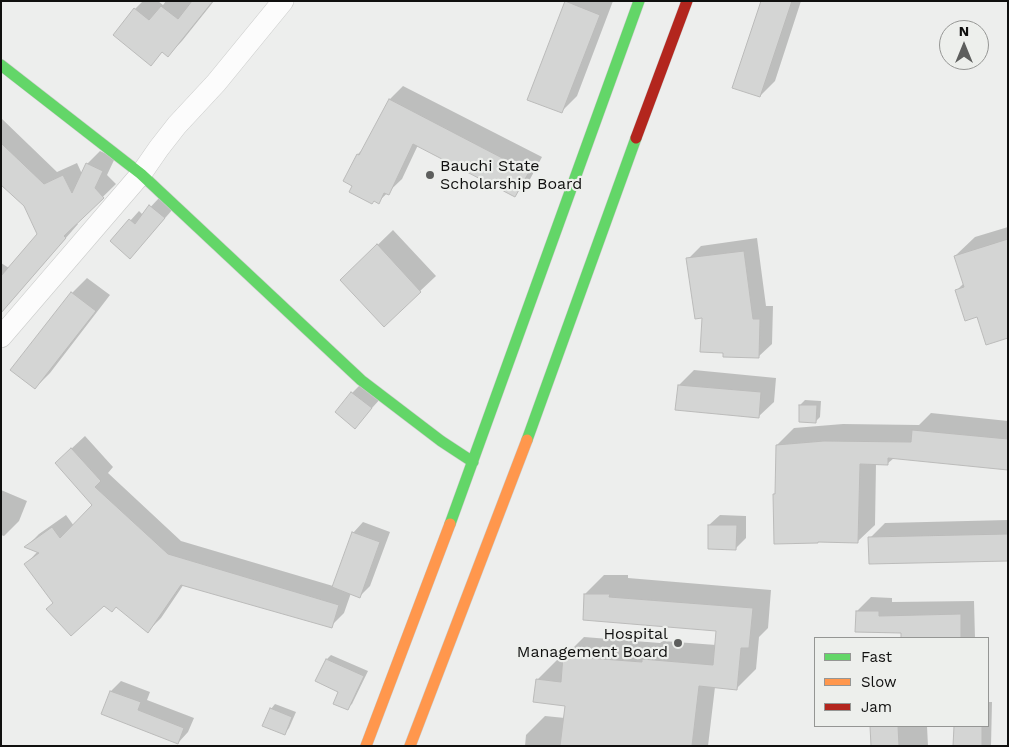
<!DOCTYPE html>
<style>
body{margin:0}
#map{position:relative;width:1009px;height:747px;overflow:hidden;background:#edeeed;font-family:"Work Sans",sans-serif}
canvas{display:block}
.frame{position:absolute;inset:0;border:2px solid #10100f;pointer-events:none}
.legend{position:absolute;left:814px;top:637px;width:175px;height:90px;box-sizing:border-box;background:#edefec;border:1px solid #959694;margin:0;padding:6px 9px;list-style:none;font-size:15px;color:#10100f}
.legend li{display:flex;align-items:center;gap:10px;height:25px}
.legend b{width:25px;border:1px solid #959694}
.north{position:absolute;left:939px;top:20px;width:50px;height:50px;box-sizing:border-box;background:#edefec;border:1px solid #959694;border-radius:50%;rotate:0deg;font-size:14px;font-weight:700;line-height:20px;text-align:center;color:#10100f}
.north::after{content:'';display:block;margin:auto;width:18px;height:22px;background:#5d5e5d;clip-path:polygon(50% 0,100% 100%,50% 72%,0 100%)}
</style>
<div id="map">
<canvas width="1009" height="747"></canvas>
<div class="frame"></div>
<ul class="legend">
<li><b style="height:6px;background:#63d668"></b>Fast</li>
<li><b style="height:6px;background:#ff974d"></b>Slow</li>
<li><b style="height:6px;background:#b3261e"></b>Jam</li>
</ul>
<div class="north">N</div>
</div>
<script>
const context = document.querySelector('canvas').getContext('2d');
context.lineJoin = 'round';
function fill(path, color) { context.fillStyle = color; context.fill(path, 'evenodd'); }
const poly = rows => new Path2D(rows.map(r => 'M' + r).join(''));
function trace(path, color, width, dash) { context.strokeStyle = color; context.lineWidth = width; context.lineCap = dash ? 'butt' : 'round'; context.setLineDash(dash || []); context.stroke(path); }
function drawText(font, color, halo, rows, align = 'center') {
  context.font = font + ' "Work Sans",sans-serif'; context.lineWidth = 4.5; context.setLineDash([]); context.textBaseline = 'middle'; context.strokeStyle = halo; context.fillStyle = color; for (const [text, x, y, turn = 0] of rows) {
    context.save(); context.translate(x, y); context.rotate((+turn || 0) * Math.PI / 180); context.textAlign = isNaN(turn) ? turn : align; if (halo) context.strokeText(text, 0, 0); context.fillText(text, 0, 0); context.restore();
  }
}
const shadow = poly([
 [143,1,158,1,163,5,166,1,214,1,182,41,168,55,163,51,151,64,135,9],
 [567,1,613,1,577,96,562,111,566,2],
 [762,1,801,1,775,81,760,96],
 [403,86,542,157,529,181,515,195,418,145,402,179,378,202,354,185,358,154,364,148,390,99],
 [1,118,57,172,77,163,82,174,87,164,100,151,115,158,107,175,116,184,76,223,78,224,1,313,1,263,9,268,39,234,25,206,1,183],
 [159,198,173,209,138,249,112,241,139,211,143,215],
 [1008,227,1008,337,978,316,957,290,964,283,955,256,975,237],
 [393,230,436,276,384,325,357,265],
 [757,238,766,306,773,306,772,344,758,357,724,351,703,317,688,259,701,246],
 [87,278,110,295,50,373,35,388,72,293],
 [694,370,776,378,774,402,758,417,679,385],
 [362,383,381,398,355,427,352,393],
 [805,400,821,401,820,417,815,422,800,405],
 [931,413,1008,421,1008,469,894,458,887,464,876,464,875,525,857,542,819,541,818,542,774,494,777,492,777,445,794,428,843,424,919,425],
 [85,436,113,467,108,473,181,541,333,586,353,533,363,522,390,532,370,586,360,596,351,593,344,613,331,626,184,584,161,618,148,631,116,606,104,604,54,603,26,564,38,551,27,546,39,534,66,515,74,526,93,505,70,450],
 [1,490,27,501,19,521,4,536,1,535],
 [720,515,746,516,746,538,736,548,709,525],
 [1008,520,1008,560,870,538,885,523],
 [604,575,628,575,628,578,771,590,768,628,759,637,756,669,737,688,715,687,708,746,525,746,526,735,545,716,565,718,566,704,537,680,557,660,564,661,565,656,584,637,660,643,663,641,716,645,718,629,585,594],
 [871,597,892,598,892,602,974,601,975,638,902,638,902,632,857,611],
 [331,655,368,671,352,704,347,708,327,659],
 [121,681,150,692,147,700,194,718,188,732,178,743,102,713,111,691],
 [988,702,992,702,991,746,954,746,955,726,988,726],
 [275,704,296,712,289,728,285,733,271,709],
 [872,726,927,726,928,746,872,746]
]);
const building = poly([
 [192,1,213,1,168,57,162,52,151,66,113,35,134,8,149,20,161,6,178,19,192,1],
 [565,1,600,15,562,113,527,100,565,1],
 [761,1,792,1,760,97,732,88,761,1],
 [389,99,529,172,515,197,413,144,389,195,384,193,379,204,374,201,372,204,349,192,352,186,343,181,357,154,359,155,389,99],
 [1,143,44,184,63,175,72,193,86,163,103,171,95,188,104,198,64,236,66,238,1,313,1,276,37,234,24,206,1,185,1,143],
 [149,205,165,218,130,259,110,241,129,219,135,224,149,205],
 [1008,239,1008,338,986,345,977,317,965,321,955,290,964,287,954,256,1008,239],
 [377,244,421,292,384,327,340,280,377,244],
 [744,251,753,319,760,319,759,358,723,357,723,353,700,352,702,318,695,319,686,258,744,251],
 [71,292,96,311,35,389,10,370,71,292],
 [678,385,761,392,759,418,675,410,678,385],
 [351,392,372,408,355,429,335,412,351,392],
 [799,405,817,405,816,423,799,422,799,405],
 [912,430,1008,439,1008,470,888,458,888,465,860,464,858,543,818,542,818,543,774,544,773,494,775,494,776,445,824,441,911,442,912,430],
 [71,448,101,481,95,487,168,554,339,605,332,628,181,585,148,633,116,607,112,612,104,606,71,636,46,609,53,603,24,564,39,553,24,547,52,527,60,538,92,505,55,463,71,448],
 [708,525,737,525,736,550,708,549,708,525],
 [352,532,380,542,360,598,332,587,352,532],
 [1008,534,1008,561,869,564,868,537,1008,534],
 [584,594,610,594,609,597,753,608,749,648,741,648,737,690,699,686,692,746,560,746,565,706,533,702,536,679,561,682,563,656,642,662,642,659,713,665,716,631,583,620,584,594],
 [856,611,879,611,879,616,961,614,961,638,901,638,901,633,855,632,856,611],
 [326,659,364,676,348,710,333,704,338,692,315,681,326,659],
 [110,691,141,702,138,710,184,728,178,744,101,714,110,691],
 [270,708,292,717,285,735,262,726,270,708],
 [870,726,898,726,899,746,871,746,870,726],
 [954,726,982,726,982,746,953,746,954,726]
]);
const street = poly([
 [1,337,141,174,159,148,177,125,216,83,283,1]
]);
const fast = poly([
 [1,65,141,174,361,380,441,441,473,462],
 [527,440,636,138],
 [450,524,639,1]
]);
const slow = poly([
 [366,746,450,524],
 [410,746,527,440]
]);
const jam = poly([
 [636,138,687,1]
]);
const markers = [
 [430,175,5,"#5d5e5d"],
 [678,643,5,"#5d5e5d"]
];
const poiNames = [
 ["Bauchi State",440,166],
 ["Scholarship Board",440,184],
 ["Hospital",668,634,"right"],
 ["Management Board",668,652,"right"]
];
fill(shadow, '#0003');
fill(building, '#d4d5d4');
trace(building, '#bbbbba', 1);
trace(street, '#cacbca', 22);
trace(fast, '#cacbca', 12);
trace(slow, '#cacbca', 12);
trace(jam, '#cacbca', 12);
trace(street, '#fcfcfc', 21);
trace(fast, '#63d668', 11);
trace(slow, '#ff974d', 11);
trace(jam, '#b3261e', 11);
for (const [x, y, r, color] of markers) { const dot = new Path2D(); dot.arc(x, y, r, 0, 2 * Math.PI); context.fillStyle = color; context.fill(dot); trace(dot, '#edefec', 2); }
drawText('16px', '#10100f', '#edefec', poiNames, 'left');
</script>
